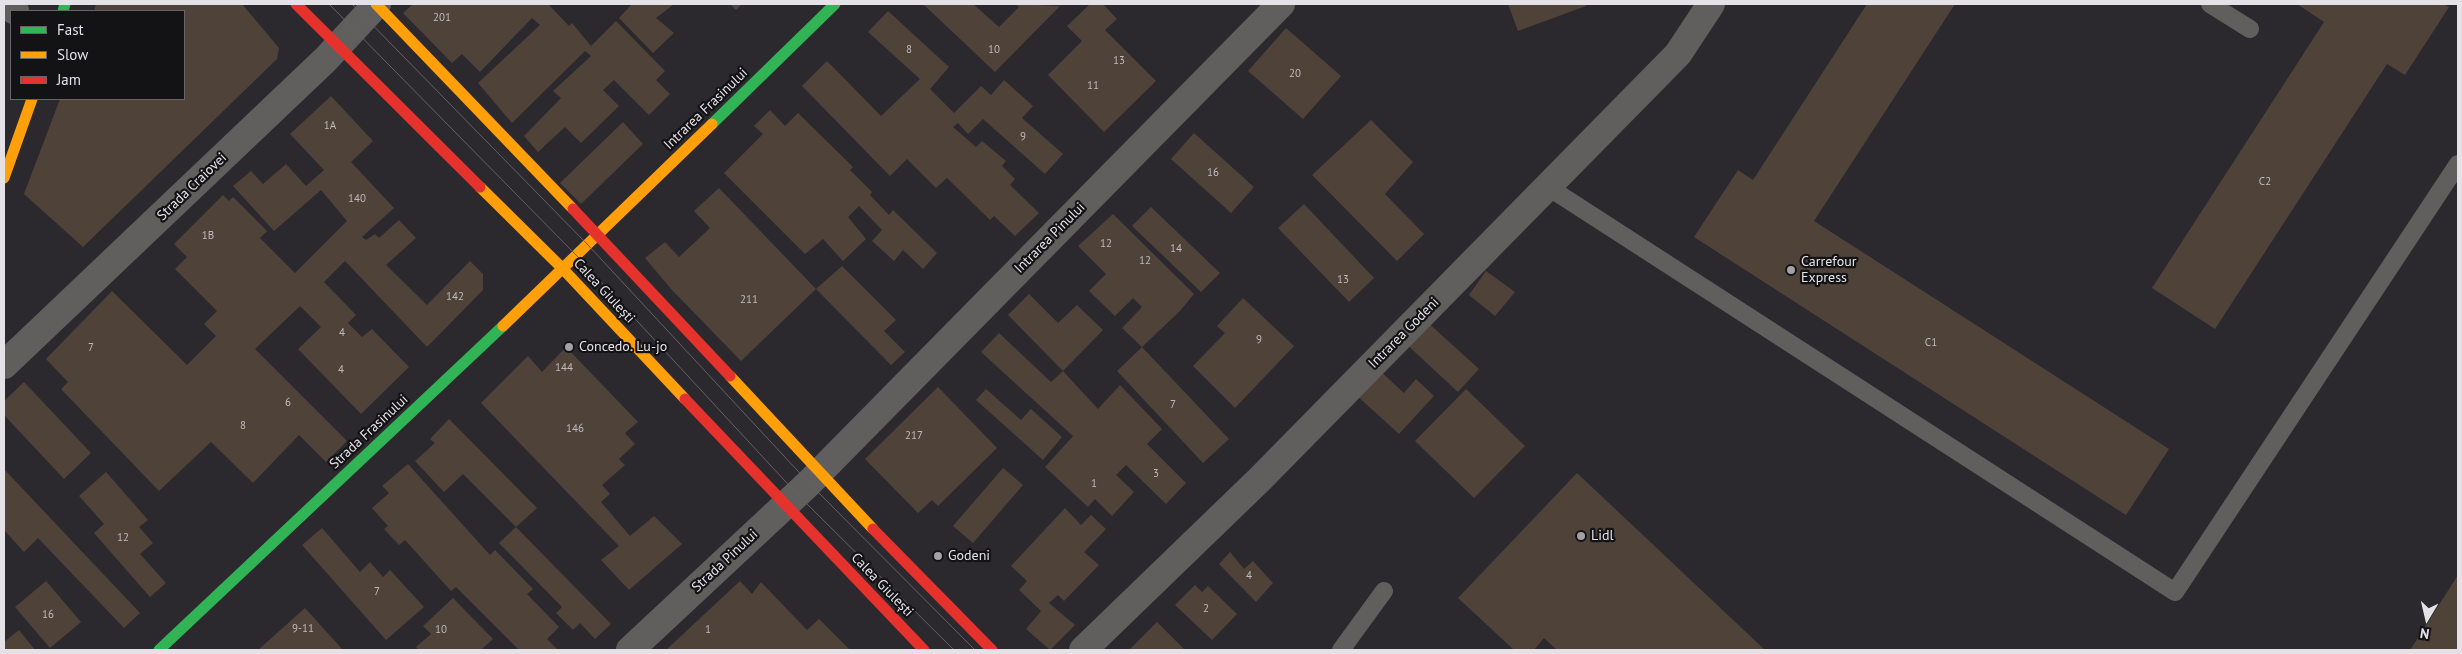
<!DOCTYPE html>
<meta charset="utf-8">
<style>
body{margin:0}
#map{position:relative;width:2462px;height:654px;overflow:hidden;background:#2c292e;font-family:"PT Sans",sans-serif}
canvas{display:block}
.frame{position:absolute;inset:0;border:5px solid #e4e2e7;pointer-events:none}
.legend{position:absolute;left:10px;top:10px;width:175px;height:90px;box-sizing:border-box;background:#131215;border:1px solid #676569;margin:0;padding:6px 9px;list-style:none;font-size:15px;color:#e4e2e7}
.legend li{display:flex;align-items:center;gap:10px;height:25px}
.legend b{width:25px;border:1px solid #676569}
.north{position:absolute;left:2402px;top:594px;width:50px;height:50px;-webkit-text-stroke:4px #131215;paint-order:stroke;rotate:189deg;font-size:14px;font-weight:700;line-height:20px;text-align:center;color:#e4e2e7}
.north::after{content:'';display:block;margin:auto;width:18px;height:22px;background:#e4e2e7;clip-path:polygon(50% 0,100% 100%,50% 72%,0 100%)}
</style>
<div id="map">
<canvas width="2462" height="654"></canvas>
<div class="frame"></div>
<ul class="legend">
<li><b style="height:6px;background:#30b455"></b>Fast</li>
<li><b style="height:6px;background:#ff9f0a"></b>Slow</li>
<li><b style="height:6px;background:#e5322d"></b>Jam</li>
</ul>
<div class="north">N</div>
</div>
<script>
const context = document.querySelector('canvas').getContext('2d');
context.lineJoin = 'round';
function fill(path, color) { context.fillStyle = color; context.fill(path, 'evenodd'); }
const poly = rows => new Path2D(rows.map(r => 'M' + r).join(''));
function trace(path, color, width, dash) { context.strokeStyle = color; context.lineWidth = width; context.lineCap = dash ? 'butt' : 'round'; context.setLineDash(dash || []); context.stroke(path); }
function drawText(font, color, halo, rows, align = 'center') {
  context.font = font + ' "PT Sans",sans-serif'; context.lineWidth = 4.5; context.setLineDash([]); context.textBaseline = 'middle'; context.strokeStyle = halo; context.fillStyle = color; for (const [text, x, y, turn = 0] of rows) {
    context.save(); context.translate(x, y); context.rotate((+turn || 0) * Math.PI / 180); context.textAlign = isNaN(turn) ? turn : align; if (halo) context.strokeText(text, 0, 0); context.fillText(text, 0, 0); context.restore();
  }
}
const building = poly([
 [96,4,242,4,279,48,277,59,83,247,24,194,60,99,184,99,184,11,94,11],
 [413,4,551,4,549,5,569,26,572,23,591,46,616,21,665,71,656,80,670,94,649,115,614,80,603,90,619,106,581,143,565,127,538,152,524,136,561,98,553,91,591,56,585,51,512,123,478,83,540,25,532,18,480,72,462,54,452,63,403,13],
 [632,4,674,4,656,18,674,33,653,53,619,18],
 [730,4,742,4,736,10],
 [923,4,973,4,999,27,1019,7,1016,4,1060,6,995,72],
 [1090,4,1103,4,1117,19,1105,30,1156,81,1104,132,1048,75,1082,41,1067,26],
 [1508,4,1586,4,1586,6,1518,31],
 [1867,4,1955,4,1814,221,2169,449,2126,515,1694,237,1738,170,1753,180],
 [2297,4,2443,4,2449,7,2405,75,2387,64,2215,329,2152,288,2324,22],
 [888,11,949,67,930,89,954,113,981,86,991,95,1004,80,1033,106,1022,118,1063,154,1045,174,983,119,968,134,958,123,953,127,976,147,982,141,1006,161,1002,166,1015,179,1010,185,1039,213,1015,236,994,216,990,220,947,178,936,188,907,159,890,176,802,86,827,61,881,116,920,79,868,32],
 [1286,28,1341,76,1303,119,1248,71],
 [331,96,373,141,351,162,394,208,362,237,366,240,375,234,379,238,399,220,416,238,386,265,427,305,470,261,483,274,483,290,427,347,345,261,324,282,356,315,348,323,362,337,372,329,409,367,361,414,298,349,321,327,300,306,255,349,347,441,326,462,299,435,253,483,211,442,159,491,61,389,68,382,46,359,112,291,187,365,216,336,204,324,217,311,175,269,187,257,174,244,223,195,229,201,233,197,267,231,260,238,295,273,347,221,321,190,274,231,233,186,251,171,263,184,286,164,306,186,324,170,290,134],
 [770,110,785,126,798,113,853,167,850,170,872,192,870,195,889,215,893,210,937,253,923,269,903,250,894,261,872,241,882,230,859,206,848,217,866,239,843,261,823,239,805,254,724,173,763,134,754,126],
 [1371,120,1413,162,1385,194,1424,234,1397,261,1312,175],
 [623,122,643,144,581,204,560,183],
 [1194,133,1254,187,1231,213,1171,159],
 [719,188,816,289,741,361,672,290,645,258,665,242,679,257,710,228,694,211],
 [1304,204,1374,278,1349,302,1278,228],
 [1151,207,1220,273,1201,292,1132,226],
 [1113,214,1194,294,1180,311,1142,347,1122,328,1142,307,1133,298,1115,316,1089,291,1106,274,1078,246],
 [842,266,896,320,884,331,905,352,891,365,816,289],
 [1486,271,1515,292,1495,316,1469,295],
 [1029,294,1058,323,1077,305,1103,330,1063,371,1008,315],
 [1243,298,1294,346,1235,408,1193,366,1225,333,1217,326],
 [1424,319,1479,369,1458,392,1403,341],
 [999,333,1051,382,1063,371,1098,409,1120,385,1162,429,1147,444,1186,483,1166,504,1126,465,1116,475,1134,492,1112,516,1095,499,1088,507,1045,467,1073,436,981,352],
 [566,347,638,422,625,433,635,444,619,459,625,465,602,485,610,494,601,502,630,536,654,516,682,544,629,590,601,560,619,546,481,403,528,356,542,372],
 [1142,347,1229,439,1203,463,1117,371],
 [1377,368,1404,393,1416,379,1434,396,1399,434,1354,393],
 [24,382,91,453,64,479,4,415,4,401],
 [938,387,997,448,938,506,932,500,918,513,865,459],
 [986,389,1021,420,1031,409,1062,437,1043,460,976,400],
 [1466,389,1525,446,1474,498,1415,441],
 [449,419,537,508,516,527,463,474,444,492,415,461,435,443,430,439],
 [408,464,490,555,495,550,533,589,527,594,559,627,547,639,558,650,519,650,456,587,451,591,405,540,399,545,384,529,388,526,372,508,389,493,382,486],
 [1003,468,1023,485,973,543,953,526],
 [4,469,140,613,124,628,38,538,24,552,4,530],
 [106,472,148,520,139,527,153,543,140,554,166,583,150,597,94,533,104,524,79,496],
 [1577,473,1765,650,1557,650,1544,638,1534,650,1514,650,1458,598],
 [1065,508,1081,525,1091,515,1106,529,1084,552,1099,565,1064,601,1058,595,1049,603,1075,625,1050,650,1026,629,1041,611,1019,590,1027,581,1011,566],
 [516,527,611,624,595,639,580,623,573,630,556,613,562,607,499,543],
 [322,528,360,572,370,562,383,577,390,570,424,607,386,640,302,545],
 [1230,552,1244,569,1253,561,1273,583,1256,602,1219,564],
 [2458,575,2458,650,2410,650,2418,638],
 [46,581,81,622,50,648,15,607],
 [740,581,752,594,761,582,807,630,819,619,850,650,666,650],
 [1195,585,1202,592,1208,586,1237,614,1212,640,1175,605],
 [453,598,493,639,481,650,419,650,416,647,431,634,423,626],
 [305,608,343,650,258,650],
 [1157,622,1185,650,1129,650],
 [19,630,35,650,4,650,4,642]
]);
const lane = poly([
 [2210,4,2250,29],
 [1548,187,2175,592,2458,164],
 [1341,650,1384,591]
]);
const street = poly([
 [6,4,15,11],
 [4,365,326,59,377,4],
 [630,650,809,483,1281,4],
 [1083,650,1260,479,1678,54,1711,4]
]);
const fast = poly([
 [63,11,65,4],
 [712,124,835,4],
 [159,650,503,326]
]);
const slow = poly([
 [376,4,573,209],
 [4,178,32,99],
 [480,187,563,269,685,399],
 [503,326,712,124],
 [730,376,873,529]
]);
const jam = poly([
 [296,4,480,187],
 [573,209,730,376],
 [685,399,924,650],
 [873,529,992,650]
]);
const tram = poly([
 [329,4,577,256,797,494,954,650],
 [352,4,588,245,809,483,975,650]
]);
const markers = [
 [1791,270,5,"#a4a1a6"],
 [569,347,5,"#a4a1a6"],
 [1581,536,5,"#a4a1a6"],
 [938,556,5,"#a4a1a6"]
];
const numberNames = [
 ["201",442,18],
 ["8",909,50],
 ["10",994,50],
 ["13",1119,61],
 ["20",1295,74],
 ["11",1093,86],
 ["1A",330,126],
 ["9",1023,137],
 ["16",1213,173],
 ["C2",2265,182],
 ["140",357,199],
 ["1B",208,236],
 ["12",1106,244],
 ["14",1176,249],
 ["12",1145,261],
 ["13",1343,280],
 ["142",455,297],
 ["211",749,300],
 ["4",342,333],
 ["9",1259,340],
 ["C1",1931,343],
 ["7",91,348],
 ["144",564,368],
 ["4",341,370],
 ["6",288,403],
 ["7",1173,405],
 ["8",243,426],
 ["146",575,429],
 ["217",914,436],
 ["3",1156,474],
 ["1",1094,484],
 ["12",123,538],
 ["4",1249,576],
 ["7",377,592],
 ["2",1206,609],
 ["16",48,615],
 ["9-11",303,629],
 ["10",441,630],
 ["1",708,630]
];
const streetNames = [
 ["Intrarea Frasinului",706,109,-44],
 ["Strada Craiovei",192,187,-44],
 ["Intrarea Pinului",1050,238,-45],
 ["Calea Giulești",604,291,47],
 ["Intrarea Godeni",1404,333,-45],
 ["Strada Frasinului",369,432,-43],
 ["Strada Pinului",725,561,-43],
 ["Calea Giulești",882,585,46]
];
const poiNames = [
 ["Carrefour",1801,262],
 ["Express",1801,278],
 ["Concedo. Lu-jo",579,347],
 ["Lidl",1591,536],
 ["Godeni",948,556]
];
fill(building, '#4f4239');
trace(lane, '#615f5e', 18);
trace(street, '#615f5e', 28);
trace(fast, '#30b455', 11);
trace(slow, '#ff9f0a', 11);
trace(jam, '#e5322d', 11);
trace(tram, '#646265', 1);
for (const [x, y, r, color] of markers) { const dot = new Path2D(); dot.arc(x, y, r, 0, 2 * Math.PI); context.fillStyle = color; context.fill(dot); trace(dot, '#131215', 2); }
drawText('11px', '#bfbabc', null, numberNames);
drawText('14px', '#e4e2e7', '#131215', streetNames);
drawText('14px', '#e4e2e7', '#131215', poiNames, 'left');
</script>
